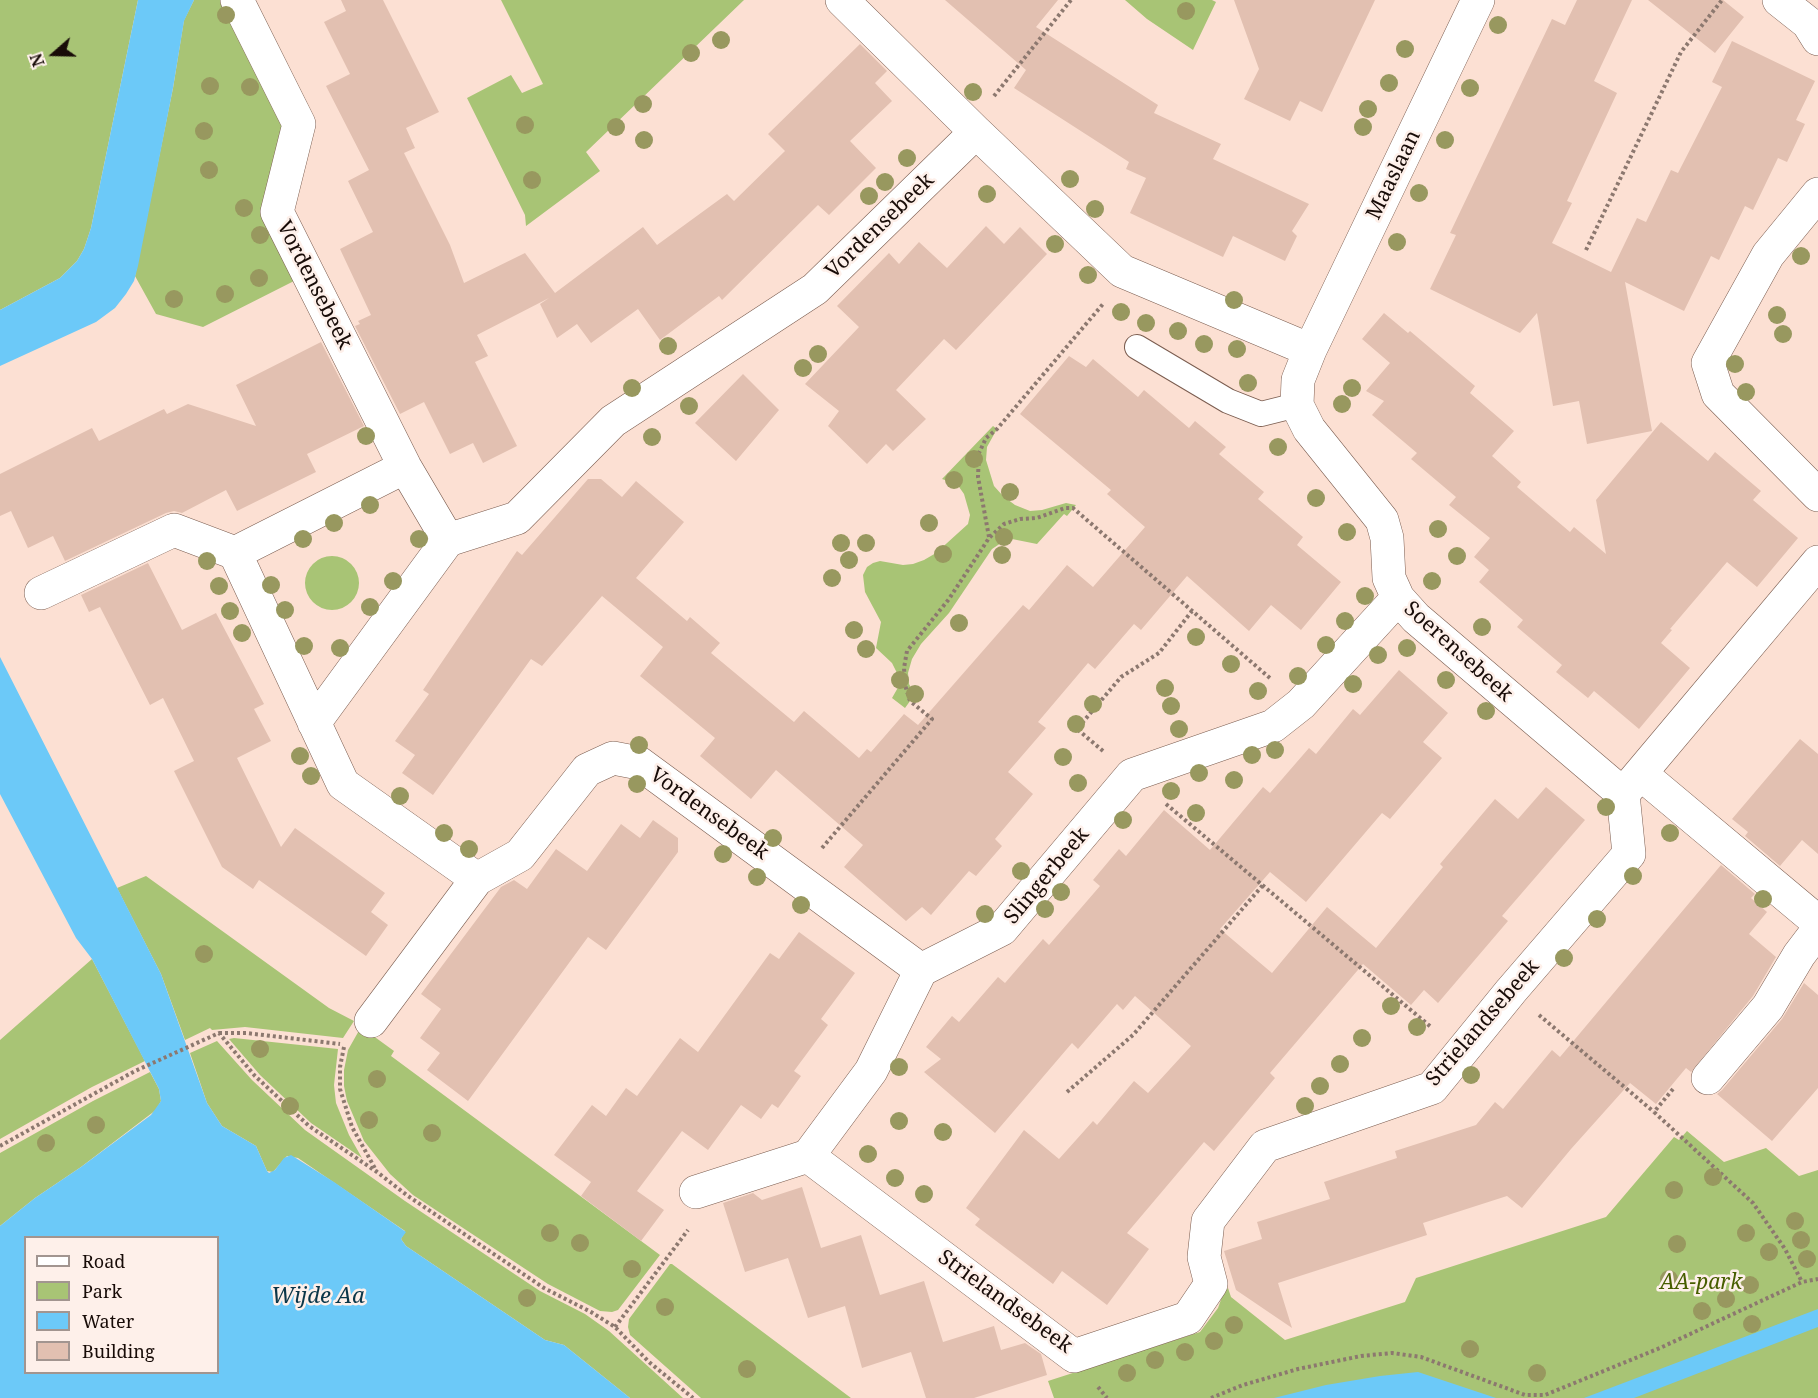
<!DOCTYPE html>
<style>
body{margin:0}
#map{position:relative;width:1818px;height:1398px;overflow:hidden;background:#fce0d3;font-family:"Noto Serif",serif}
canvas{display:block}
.legend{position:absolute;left:24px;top:1236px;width:195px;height:138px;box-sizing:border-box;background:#fef0ea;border:2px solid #a29590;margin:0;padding:8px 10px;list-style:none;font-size:18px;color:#180c08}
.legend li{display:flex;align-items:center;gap:12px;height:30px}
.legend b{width:30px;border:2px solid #a29590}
.north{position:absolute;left:24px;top:24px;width:60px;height:60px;-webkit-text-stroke:4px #fef0ea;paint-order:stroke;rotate:250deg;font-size:16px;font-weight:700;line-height:24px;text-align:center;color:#180c08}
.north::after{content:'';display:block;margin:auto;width:21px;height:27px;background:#180c08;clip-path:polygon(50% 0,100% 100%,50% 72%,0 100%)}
</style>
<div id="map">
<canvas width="1818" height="1398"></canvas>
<ul class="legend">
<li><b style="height:8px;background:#fff"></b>Road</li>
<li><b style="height:16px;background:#a8c475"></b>Park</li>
<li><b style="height:16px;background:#6cc9f8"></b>Water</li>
<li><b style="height:16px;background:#e2c0b1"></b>Building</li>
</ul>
<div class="north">N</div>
</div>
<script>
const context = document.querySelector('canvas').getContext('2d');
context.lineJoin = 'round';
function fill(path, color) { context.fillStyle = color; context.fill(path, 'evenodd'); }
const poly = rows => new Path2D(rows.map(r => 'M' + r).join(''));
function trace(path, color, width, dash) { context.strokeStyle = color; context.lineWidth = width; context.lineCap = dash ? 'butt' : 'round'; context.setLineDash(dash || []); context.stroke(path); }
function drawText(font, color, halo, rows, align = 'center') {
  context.font = font + ' "Noto Serif",serif'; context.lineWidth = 5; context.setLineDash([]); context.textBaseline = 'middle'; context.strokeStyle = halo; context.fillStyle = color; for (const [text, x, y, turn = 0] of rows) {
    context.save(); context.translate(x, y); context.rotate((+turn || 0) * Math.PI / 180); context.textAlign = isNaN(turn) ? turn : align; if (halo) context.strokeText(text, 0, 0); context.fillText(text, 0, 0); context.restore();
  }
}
const green = poly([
 [0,0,138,0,91,228,84,249,77,261,60,278,0,310],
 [194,0,220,0,221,5,232,8,287,120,296,280,203,327,156,314,135,276,173,88,184,20],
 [501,0,744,0,586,152,600,171,526,226,525,215,467,98,511,75,522,93,543,84],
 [1125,0,1212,0,1216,2,1193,50,1147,19],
 [993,426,997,429,987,447,986,460,994,486,1003,496,1015,505,1030,511,1042,510,1066,503,1076,505,1067,516,1064,514,1037,544,1012,539,1001,543,992,549,949,613,921,644,912,659,908,673,909,684,914,693,912,695,913,697,905,708,892,698,900,684,897,673,892,663,876,648,881,622,865,592,863,575,867,567,873,563,880,561,903,565,913,564,924,560,936,553,968,524,970,515,964,494,957,484,942,479],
 '305 583a27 27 0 1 1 54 0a27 27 0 1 1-54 0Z',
 [146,876,329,1008,354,1021,343,1038,245,1027,212,1030,210,1028,185,1040,161,974,117,888],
 [92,959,145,1061,92,1087,0,1139,0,1040],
 [361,1027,394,1051,391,1056,660,1255,618,1310,612,1312,600,1311,548,1284,413,1195,390,1174,364,1141,347,1101,344,1086,344,1070,348,1050],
 [234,1038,338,1049,334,1085,336,1103,349,1135,362,1158,311,1123,260,1075,229,1039],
 [217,1041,252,1080,305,1130,405,1201,540,1291,585,1314,609,1331,683,1398,630,1398,564,1345,545,1340,406,1246,401,1239,405,1231,298,1158,287,1156,273,1172,267,1171,256,1146,222,1126,207,1103,190,1053],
 [150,1072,159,1089,161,1101,156,1110,81,1167,35,1198,0,1226,0,1153,93,1101],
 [1687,1131,1724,1162,1766,1148,1799,1176,1818,1170,1818,1398,1054,1398,1048,1381,1200,1332,1218,1308,1223,1294,1228,1288,1231,1297,1285,1340,1405,1302,1416,1278,1606,1217,1674,1137,1679,1140],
 [670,1264,672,1264,851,1398,701,1398,630,1335,628,1327,629,1319]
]);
const water = poly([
 [138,0,194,0,184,21,173,88,138,266,134,281,126,294,115,308,96,322,0,366,0,310,60,278,77,261,84,249,91,228],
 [0,657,161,974,207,1103,222,1126,256,1146,267,1171,269,1173,275,1170,284,1158,291,1155,334,1182,406,1232,401,1239,406,1246,545,1340,564,1345,630,1398,0,1398,0,1226,35,1198,81,1167,151,1115,161,1101,159,1089,92,959,76,938,0,794],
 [26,1238,218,1238,218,1372,26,1372],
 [1818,1309,1818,1327,1634,1398,1584,1398],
 [1418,1372,1496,1398,1274,1398,1326,1385,1380,1376]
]);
const building = poly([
 [341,0,383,0,439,112,406,128,415,148,404,153,450,245,464,283,525,253,555,293,643,227,657,245,727,194,734,201,785,151,768,134,860,44,887,71,875,83,892,101,850,141,876,168,829,215,818,205,722,300,719,296,660,340,638,309,591,343,577,324,557,338,540,304,549,298,477,335,488,356,475,362,517,446,483,463,473,443,450,454,424,402,400,414,355,326,360,324,358,321,371,315,340,249,373,232,348,181,369,170,326,86,350,74,324,22,346,11],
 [945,0,1058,0,1036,27,1158,105,1154,113,1221,144,1213,159,1309,204,1292,231,1297,236,1285,261,1233,236,1223,257,1130,213,1146,178,1126,169,1129,162,1014,88,1026,70],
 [1234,0,1375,0,1322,112,1300,101,1290,121,1244,99,1259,69],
 [1577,0,1632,0,1594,81,1617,93,1567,201,1572,203,1552,243,1611,272,1637,218,1646,222,1671,170,1678,173,1722,87,1712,82,1732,41,1815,81,1796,120,1805,124,1787,162,1778,158,1753,210,1745,206,1719,260,1711,256,1684,311,1625,282,1652,431,1587,444,1579,401,1553,406,1537,313,1520,333,1430,289,1456,235,1450,233,1552,19,1565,25],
 [1648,0,1723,0,1744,17,1715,53],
 [986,226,1004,244,1020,227,1047,254,956,350,944,339,896,390,926,419,893,451,886,444,867,464,828,426,839,411,805,384,859,327,837,306,889,253,899,264,919,242,947,268],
 [1384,313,1408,333,1410,331,1475,386,1470,393,1514,431,1492,456,1521,482,1517,487,1570,532,1574,527,1606,554,1596,500,1661,422,1708,461,1715,452,1761,491,1753,500,1798,538,1757,587,1727,562,1670,629,1672,630,1661,643,1690,668,1639,729,1594,691,1588,698,1556,672,1562,665,1517,627,1523,620,1479,582,1489,570,1474,557,1490,538,1449,505,1456,497,1411,459,1417,453,1372,415,1384,401,1366,391,1390,363,1362,339],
 [321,342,364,426,307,454,316,472,237,511,226,490,182,513,174,511,166,513,65,561,53,536,28,548,11,511,0,516,0,474,92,428,99,441,164,409,167,414,188,404,256,426,236,385],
 [1069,356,1086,367,1093,359,1138,397,1144,390,1189,428,1195,421,1226,447,1219,454,1264,492,1258,499,1303,537,1297,545,1341,582,1301,630,1271,605,1249,631,1187,576,1141,630,1134,624,1095,669,1088,663,1038,722,1046,728,1008,772,1033,794,995,839,1002,846,976,876,969,871,931,915,922,907,906,921,844,867,863,845,776,770,751,799,700,756,715,738,640,676,663,647,602,596,542,666,531,659,433,795,402,773,415,755,395,741,429,694,423,690,517,551,522,555,588,479,601,479,622,497,636,481,684,522,636,578,687,621,690,617,720,643,711,653,794,722,804,711,859,758,867,749,871,752,904,714,918,725,1023,605,1029,610,1067,565,1093,587,1145,527,1107,494,1111,490,1020,414],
 [743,374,779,410,736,461,695,423],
 [148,563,182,630,216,613,264,704,254,709,271,741,237,758,281,847,295,828,385,893,371,912,388,925,366,956,259,880,253,889,222,867,174,771,194,761,163,698,150,705,100,607,89,612,81,595],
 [1399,670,1448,713,1423,742,1442,758,1390,819,1382,813,1306,902,1270,872,1220,929,1272,973,1327,907,1376,948,1443,867,1440,864,1495,799,1518,819,1546,787,1585,820,1502,916,1508,921,1438,1003,1424,990,1411,1005,1363,964,1270,1073,1275,1078,1214,1151,1204,1142,1127,1233,1149,1249,1107,1305,1062,1271,1053,1284,975,1225,980,1219,966,1208,1024,1130,1059,1159,1093,1121,1097,1125,1134,1081,1148,1093,1191,1046,1135,996,1123,1010,1117,1004,1078,1049,1072,1043,995,1133,924,1072,941,1059,926,1047,952,1016,959,1022,998,977,1005,983,1043,939,1049,945,1100,886,1093,880,1119,849,1126,856,1164,810,1210,850,1263,787,1270,793,1309,748,1316,754,1353,709,1360,715],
 [1800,739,1818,754,1818,854,1802,840,1780,866,1745,836,1748,832,1732,819],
 [653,820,678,838,678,852,606,950,588,937,468,1101,427,1070,440,1053,420,1038,441,1009,421,994,501,887,514,880,527,889,556,849,587,871,621,824,640,838],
 [1721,865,1755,894,1751,898,1767,912,1749,934,1776,957,1753,996,1691,1072,1686,1068,1656,1104,1630,1083,1571,1149,1522,1208,1507,1196,1423,1223,1427,1235,1278,1283,1292,1328,1236,1290,1224,1251,1262,1239,1257,1222,1330,1199,1324,1182,1397,1158,1395,1151,1476,1125,1495,1102,1503,1109,1552,1050,1560,1057],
 [799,932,855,973,821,1019,828,1025,794,1071,801,1076,778,1108,772,1104,761,1119,741,1105,708,1150,682,1131,637,1191,664,1210,641,1241,581,1196,591,1182,554,1155,592,1105,606,1116,626,1088,637,1096,680,1038,698,1052,770,953,779,959],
 [1804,983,1818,995,1818,1088,1772,1141,1717,1094,1722,1090,1782,1019],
 [802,1187,821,1248,861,1235,880,1295,924,1281,943,1342,994,1326,1001,1350,1025,1343,1041,1354,1047,1375,974,1398,926,1398,911,1352,862,1368,845,1306,808,1318,788,1258,745,1272,723,1203,753,1193,762,1200]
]);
const path = poly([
 [994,96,1071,0],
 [1586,250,1681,52,1722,0],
 [989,537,978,477,979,453,986,438,997,429,1103,304],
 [1103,751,1077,729,1121,677,1159,653,1192,611],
 [1166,804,1431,1027],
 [822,848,932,719,910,701,905,685,904,668,907,651,949,599,989,538,1004,524,1020,519,1037,518,1065,508,1073,508,1271,679],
 [1539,1015,1654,1112],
 [219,1033,246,1033,340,1044],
 [344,1047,340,1067,340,1089,352,1127,377,1172],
 [1673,1089,1654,1112,1753,1203,1785,1249,1802,1282],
 [1067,1092,1133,1035,1263,885],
 [0,1146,135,1071,219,1033,255,1076,309,1126,377,1172,408,1196,544,1288,591,1312,615,1327,649,1362,693,1398],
 [615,1327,688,1230],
 [1098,1387,1107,1398],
 [1211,1398,1243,1385,1298,1369,1361,1356,1392,1353,1421,1357,1525,1395,1545,1395,1660,1348,1802,1282,1818,1279]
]);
const service = poly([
 [1137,347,1228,401,1261,414,1297,405]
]);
const minor = poly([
 [237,0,299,124,277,212,405,467,448,540,314,723],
 [842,0,976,132],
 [1478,0,1310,350,1298,380,1297,405,1309,429,1382,520,1387,538,1389,578,1398,598,1416,618,1623,794],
 [1779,0,1808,23,1818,39],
 [1818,194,1768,255,1708,363,1718,394,1818,495],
 [448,540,517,518,613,421,815,289,976,132,1122,271,1310,350],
 [235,553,405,467],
 [41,593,174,530,235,553,343,784,477,879],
 [1641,774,1818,922],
 [371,1021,477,879,520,855,587,770,613,758,639,763,921,970],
 [1708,1078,1768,1007,1799,955,1818,930],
 [808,1156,1074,1356,1188,1318,1211,1284,1204,1257,1208,1221,1265,1146,1432,1088,1511,991,1629,854,1623,794,1818,562],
 [696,1192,808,1156,871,1071,921,970,1002,929,1132,775,1273,726,1301,704,1398,598]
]);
const trees = [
 [1186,11],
 [226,15],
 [1498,25],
 [721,40],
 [1405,49],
 [691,53],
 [1389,83],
 [210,86],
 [250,87],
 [1470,88],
 [973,92],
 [643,104],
 [1368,109],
 [525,125],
 [616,127],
 [1363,127],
 [204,131],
 [644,140],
 [1445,140],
 [907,158],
 [209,170],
 [1070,179],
 [532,180],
 [885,182],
 [1419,193],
 [987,194],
 [869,196],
 [244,208],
 [1095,209],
 [260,235],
 [1397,242],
 [1055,244],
 [1801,256],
 [1088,275],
 [259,278],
 [225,294],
 [174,299],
 [1234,300],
 [1121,312],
 [1777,315],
 [1146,323],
 [1178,331],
 [1783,334],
 [1204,344],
 [668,346],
 [1237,349],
 [818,354],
 [1735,364],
 [803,368],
 [1248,383],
 [632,388],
 [1352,388],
 [1746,392],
 [1342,404],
 [689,406],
 [366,436],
 [652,437],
 [1278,447],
 [974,459],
 [954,480],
 [1010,492],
 [1316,498],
 [370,505],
 [334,523],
 [929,523],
 [1438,529],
 [1347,532],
 [1004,537],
 [303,539],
 [419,539],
 [841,543],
 [866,543],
 [943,554],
 [1002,555],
 [1457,556],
 [849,560],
 [207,561],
 [832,578],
 [393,581],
 [1432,581],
 [271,585],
 [219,586],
 [1365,596],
 [370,607],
 [285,610],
 [230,611],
 [1345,621],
 [959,623],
 [1482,627],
 [854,630],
 [242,633],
 [1196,637],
 [1326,645],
 [304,646],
 [340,648],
 [1407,648],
 [866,649],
 [1378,655],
 [1231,664],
 [1298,676],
 [900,680],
 [1446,680],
 [1353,684],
 [1165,688],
 [1258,691],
 [915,694],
 [1093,704],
 [1171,706],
 [1486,711],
 [1076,724],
 [1179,729],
 [639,745],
 [1275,750],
 [1252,755],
 [300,756],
 [1063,757],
 [1199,773],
 [311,776],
 [1234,780],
 [1078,783],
 [637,784],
 [1171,791],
 [400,796],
 [1606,807],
 [1196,813],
 [1123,820],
 [444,833],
 [1670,833],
 [773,838],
 [469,849],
 [723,854],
 [1021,871],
 [1633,876],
 [757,877],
 [1061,892],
 [1763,899],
 [801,905],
 [1045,909],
 [985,914],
 [1597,919],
 [204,954],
 [1564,958],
 [1391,1006],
 [1417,1027],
 [1362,1038],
 [260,1049],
 [1340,1064],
 [899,1067],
 [1471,1075],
 [377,1079],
 [1320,1086],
 [290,1106],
 [1305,1106],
 [369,1120],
 [899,1121],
 [96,1125],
 [943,1132],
 [432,1133],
 [46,1143],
 [868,1154],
 [1713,1177],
 [895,1178],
 [1674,1190],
 [924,1194],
 [1795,1221],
 [550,1233],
 [1746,1233],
 [1801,1240],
 [580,1243],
 [1677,1244],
 [1769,1252],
 [1807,1259],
 [632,1269],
 [1669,1279],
 [1750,1285],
 [527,1298],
 [1726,1299],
 [665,1307],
 [1702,1311],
 [1752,1324],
 [1234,1325],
 [1214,1341],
 [1470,1349],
 [1185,1352],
 [1155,1360],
 [747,1369],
 [1127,1373],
 [1537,1373]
];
const streetNames = [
 ["Maaslaan",1394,175,-64],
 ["Vordensebeek",880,226,-44],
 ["Vordensebeek",314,285,63],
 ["Soerensebeek",1458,652,42],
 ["Vordensebeek",709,814,36],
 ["Slingerbeek",1047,876,-50],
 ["Strielandsebeek",1483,1023,-49],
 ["Strielandsebeek",1005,1302,36]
];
const parkNames = [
 ["AA-park",1701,1283]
];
const waterNames = [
 ["Wijde Aa",318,1297]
];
fill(green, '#a8c475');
fill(water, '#6cc9f8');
fill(building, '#e2c0b1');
trace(service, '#7b5d50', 26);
trace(minor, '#7b5d50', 34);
trace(path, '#8c786f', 4, [3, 3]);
trace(service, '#fff', 24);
trace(minor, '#fff', 33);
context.fillStyle = '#98985f';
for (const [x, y] of trees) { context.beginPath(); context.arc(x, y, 9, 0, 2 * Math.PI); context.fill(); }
drawText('21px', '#180c08', '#fef0ea', streetNames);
drawText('italic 21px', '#475e00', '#fef0ea', parkNames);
drawText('italic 22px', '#0b3649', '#fef0ea', waterNames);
</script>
